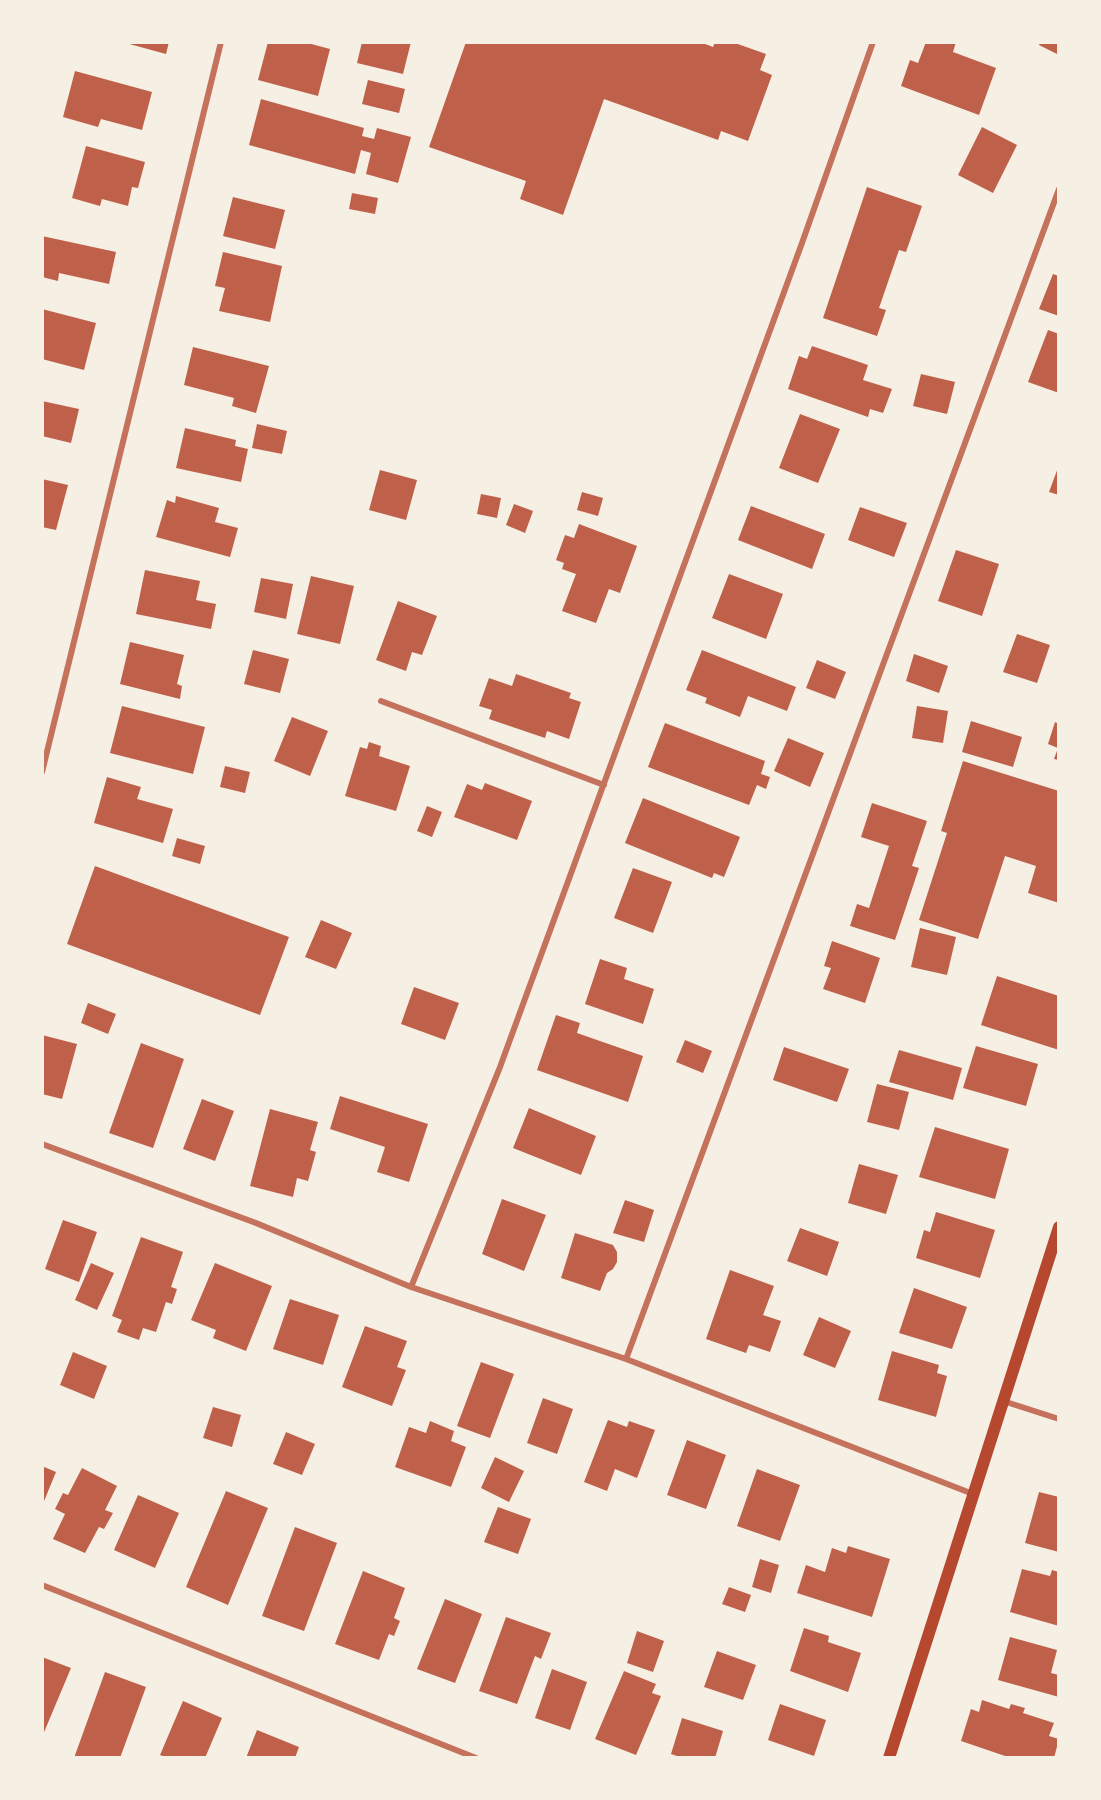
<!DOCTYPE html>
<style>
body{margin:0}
#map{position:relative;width:1101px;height:1800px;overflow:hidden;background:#f6efe4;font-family:Overpass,sans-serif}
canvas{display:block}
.frame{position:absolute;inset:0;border:44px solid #f6efe4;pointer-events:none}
</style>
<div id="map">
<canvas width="1101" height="1800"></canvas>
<div class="frame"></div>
</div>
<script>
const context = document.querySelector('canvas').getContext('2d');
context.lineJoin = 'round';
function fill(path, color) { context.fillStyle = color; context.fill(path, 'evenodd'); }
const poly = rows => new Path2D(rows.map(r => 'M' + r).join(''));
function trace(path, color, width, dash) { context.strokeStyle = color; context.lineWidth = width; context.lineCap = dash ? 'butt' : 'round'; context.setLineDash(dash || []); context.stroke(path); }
const building = poly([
 [122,42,169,42,166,54],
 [268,42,304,42,330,49,318,96,258,80],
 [362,42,411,42,403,74,357,63],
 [466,42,700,42,713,47,715,42,732,42,766,54,760,70,772,75,748,141,721,131,718,140,604,99,563,215,520,199,526,181,429,147],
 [926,42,956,42,953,52,996,68,979,115,901,86,910,60,918,63],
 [1040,42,1059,42,1059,55,1039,45],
 [75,71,152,92,142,130,101,119,98,127,63,117],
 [368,80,405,89,399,113,362,104],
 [261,99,364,128,362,136,374,139,377,128,411,137,398,183,366,174,371,153,361,150,355,174,249,145],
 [982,127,1017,145,993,193,958,175],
 [86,146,145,162,138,188,132,187,128,206,102,199,100,206,72,198],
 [867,187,922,206,906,252,899,250,879,308,886,310,877,336,823,318],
 [352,193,378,198,375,214,349,209],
 [233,197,285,210,275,249,223,236],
 [42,236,116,252,109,284,59,273,58,281,42,277],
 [223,252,282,266,270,322,219,311,225,288,215,286],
 [1053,274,1059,276,1059,316,1039,309],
 [42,309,96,323,84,370,42,359],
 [1048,330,1059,334,1059,393,1028,382],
 [812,346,868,365,863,380,892,389,883,413,870,409,868,417,788,389,799,356,807,359],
 [193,347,269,366,256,413,232,406,234,398,184,385],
 [921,374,955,382,947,414,913,406],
 [42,401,79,409,71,443,42,436],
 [800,414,840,429,818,483,779,468],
 [257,424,287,431,282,454,252,448],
 [185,428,236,440,235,446,248,449,241,482,176,468],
 [1059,465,1059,495,1049,492],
 [380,470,417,480,406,520,369,510],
 [42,479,68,485,56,530,42,527],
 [582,492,603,498,598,516,577,510],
 [481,494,501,498,497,518,477,514],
 [176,496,219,508,215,522,238,528,230,557,156,537,167,500,175,503],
 [514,504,533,511,525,533,506,525],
 [751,506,825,534,812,569,738,540],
 [860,507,907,523,894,557,848,540],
 [579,524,637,546,620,593,609,589,596,623,562,611,576,574,562,569,564,563,556,560,565,535,574,538],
 [956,550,999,564,982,616,938,601],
 [145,570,200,581,196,600,216,604,211,629,136,614],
 [729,574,783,594,766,639,712,618],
 [311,576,354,586,340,644,297,634],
 [261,578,293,584,286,619,254,612],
 [398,601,437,616,422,655,412,652,406,671,376,660],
 [1017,634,1050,645,1037,683,1003,672],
 [130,642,184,655,177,684,182,686,180,699,120,684],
 [253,650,289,659,280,693,244,684],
 [702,650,796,687,787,711,748,696,740,717,705,703,707,698,686,690],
 [914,654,948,666,939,693,906,681],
 [817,660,846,672,835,699,806,688],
 [516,674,571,693,569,698,581,702,569,739,547,731,545,738,489,719,492,710,479,706,489,678,512,686],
 [122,706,205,727,193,774,110,753],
 [917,706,948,711,943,743,912,738],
 [292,717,328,731,310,776,274,761],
 [971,721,1022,737,1013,767,962,752],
 [1055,722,1059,724,1059,760,1054,759,1058,748,1048,744],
 [665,723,765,761,761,774,770,777,766,789,757,785,749,805,648,767],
 [788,738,824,753,810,787,774,771],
 [369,742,381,746,379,756,410,766,396,811,345,796,360,747,367,749],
 [963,761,1059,791,1059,903,1028,893,1036,866,1005,856,978,939,919,920,947,833,941,831],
 [225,766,250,772,245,793,220,787],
 [107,777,141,787,137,799,173,809,163,843,94,823],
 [485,783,532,801,517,840,454,817,467,784,482,790],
 [643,798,740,837,724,877,714,873,712,878,625,843],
 [872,803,927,821,912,866,919,868,895,940,850,926,857,904,869,908,889,846,861,837],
 [427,806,442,812,432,837,417,831],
 [177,838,205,846,200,864,172,856],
 [95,866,289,937,260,1015,67,944],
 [633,868,672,882,653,933,614,918],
 [321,920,352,933,336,969,305,957],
 [920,928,956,937,947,975,911,967],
 [832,941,880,958,865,1003,823,989,831,968,824,966],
 [600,959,627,968,624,979,654,989,643,1024,585,1004],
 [997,976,1059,996,1059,1050,981,1025],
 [414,987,459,1003,445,1040,401,1024],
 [88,1003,116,1014,108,1034,81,1023],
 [556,1015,580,1023,577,1033,643,1056,628,1102,537,1070],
 [42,1035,77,1044,62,1099,42,1094],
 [685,1040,712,1051,703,1073,676,1062],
 [141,1043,184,1059,153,1148,109,1133],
 [976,1046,1038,1064,1026,1106,963,1088],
 [784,1047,849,1069,837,1102,773,1080],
 [899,1050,962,1068,953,1100,889,1082],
 [877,1084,909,1092,899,1130,867,1122],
 [340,1096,428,1124,409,1182,377,1172,385,1147,330,1129],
 [202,1099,234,1111,215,1161,183,1149],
 [529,1108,596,1136,581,1175,513,1148],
 [270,1109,318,1122,310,1150,316,1152,308,1181,297,1178,293,1197,250,1186],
 [935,1127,1009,1149,995,1199,919,1177],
 [859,1164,898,1175,886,1214,848,1203],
 [502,1199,546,1215,524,1271,482,1254],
 [625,1200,654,1210,644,1242,613,1233],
 [936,1212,995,1230,980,1278,916,1258,924,1230,930,1232],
 [63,1220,97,1232,79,1282,45,1269],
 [800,1228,839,1242,827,1276,787,1261],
 [575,1233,613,1245,617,1252,617,1262,613,1269,607,1273,600,1291,561,1278],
 [141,1237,183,1252,171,1287,177,1289,172,1304,166,1302,156,1332,143,1328,139,1340,117,1332,122,1320,112,1316],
 [91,1263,114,1273,97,1310,75,1300],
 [215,1263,272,1286,246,1351,213,1338,216,1330,191,1320],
 [730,1270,774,1286,763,1315,781,1321,770,1352,749,1345,746,1353,706,1339],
 [914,1288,967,1307,952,1349,899,1333],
 [290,1299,339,1315,323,1365,273,1349],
 [819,1317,851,1331,835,1368,803,1355],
 [365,1326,407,1341,397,1367,406,1370,392,1406,342,1387],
 [892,1351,939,1365,937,1373,947,1376,936,1417,878,1400],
 [73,1352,107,1366,94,1399,60,1385],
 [481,1362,514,1374,490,1438,457,1426],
 [543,1398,573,1409,557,1454,527,1443],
 [213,1407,241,1415,232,1447,203,1438],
 [608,1420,627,1427,629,1421,655,1430,637,1478,615,1469,607,1491,584,1482],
 [430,1421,454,1431,451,1441,466,1447,451,1487,395,1467,409,1427,426,1433],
 [286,1432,315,1444,302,1475,273,1464],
 [687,1440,726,1455,706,1509,667,1495],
 [495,1457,524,1471,509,1502,481,1488],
 [42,1466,56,1472,42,1506],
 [82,1468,117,1486,105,1510,113,1513,104,1529,99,1527,85,1553,53,1539,65,1514,55,1509,63,1493,68,1495],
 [757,1469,800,1485,780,1541,737,1526],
 [226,1491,268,1508,228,1605,186,1587],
 [1039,1492,1059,1497,1059,1552,1025,1543],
 [138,1495,179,1513,155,1568,114,1550],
 [498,1507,531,1519,518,1554,484,1542],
 [295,1527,337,1543,304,1631,262,1616],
 [848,1546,890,1559,872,1617,797,1593,806,1565,825,1572,832,1548,846,1553],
 [760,1559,779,1565,771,1593,752,1587],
 [1022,1569,1050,1576,1052,1570,1059,1572,1059,1626,1010,1612],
 [363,1571,405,1588,394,1618,400,1621,394,1636,389,1634,379,1660,335,1644],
 [729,1587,751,1595,745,1612,722,1604],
 [445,1599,482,1614,455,1683,417,1669],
 [506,1617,551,1633,541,1659,535,1656,517,1704,479,1691],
 [804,1628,829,1636,828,1642,861,1653,848,1692,790,1671],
 [637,1631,664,1641,653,1672,627,1663],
 [1010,1637,1057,1650,1051,1673,1059,1675,1059,1697,998,1680],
 [717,1651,756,1665,743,1700,704,1687],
 [42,1657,71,1668,42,1737],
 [552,1669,587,1682,570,1730,535,1718],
 [624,1671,656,1684,652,1693,661,1696,636,1755,595,1739],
 [105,1672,146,1687,120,1758,74,1758],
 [982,1700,1009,1709,1011,1704,1025,1708,1023,1713,1054,1723,1049,1736,1059,1739,1054,1758,1011,1758,961,1741,971,1709,979,1712],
 [183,1701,222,1718,205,1758,168,1758,160,1755],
 [780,1704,826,1720,814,1756,768,1740],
 [682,1718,723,1731,715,1758,683,1758,671,1754],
 [257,1730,299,1747,295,1758,246,1758]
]);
const minor = poly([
 [381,701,604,785],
 [42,772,221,42],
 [42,1144,256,1223,411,1287,626,1359,973,1494],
 [411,1287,500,1067,802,243,873,42],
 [626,1359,1059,189],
 [1003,1401,1059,1419],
 [42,1585,476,1758]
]);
const secondary = poly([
 [889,1758,1059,1227]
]);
fill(building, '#bf614a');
trace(minor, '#c5725c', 6);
trace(secondary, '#b5482f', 12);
</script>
